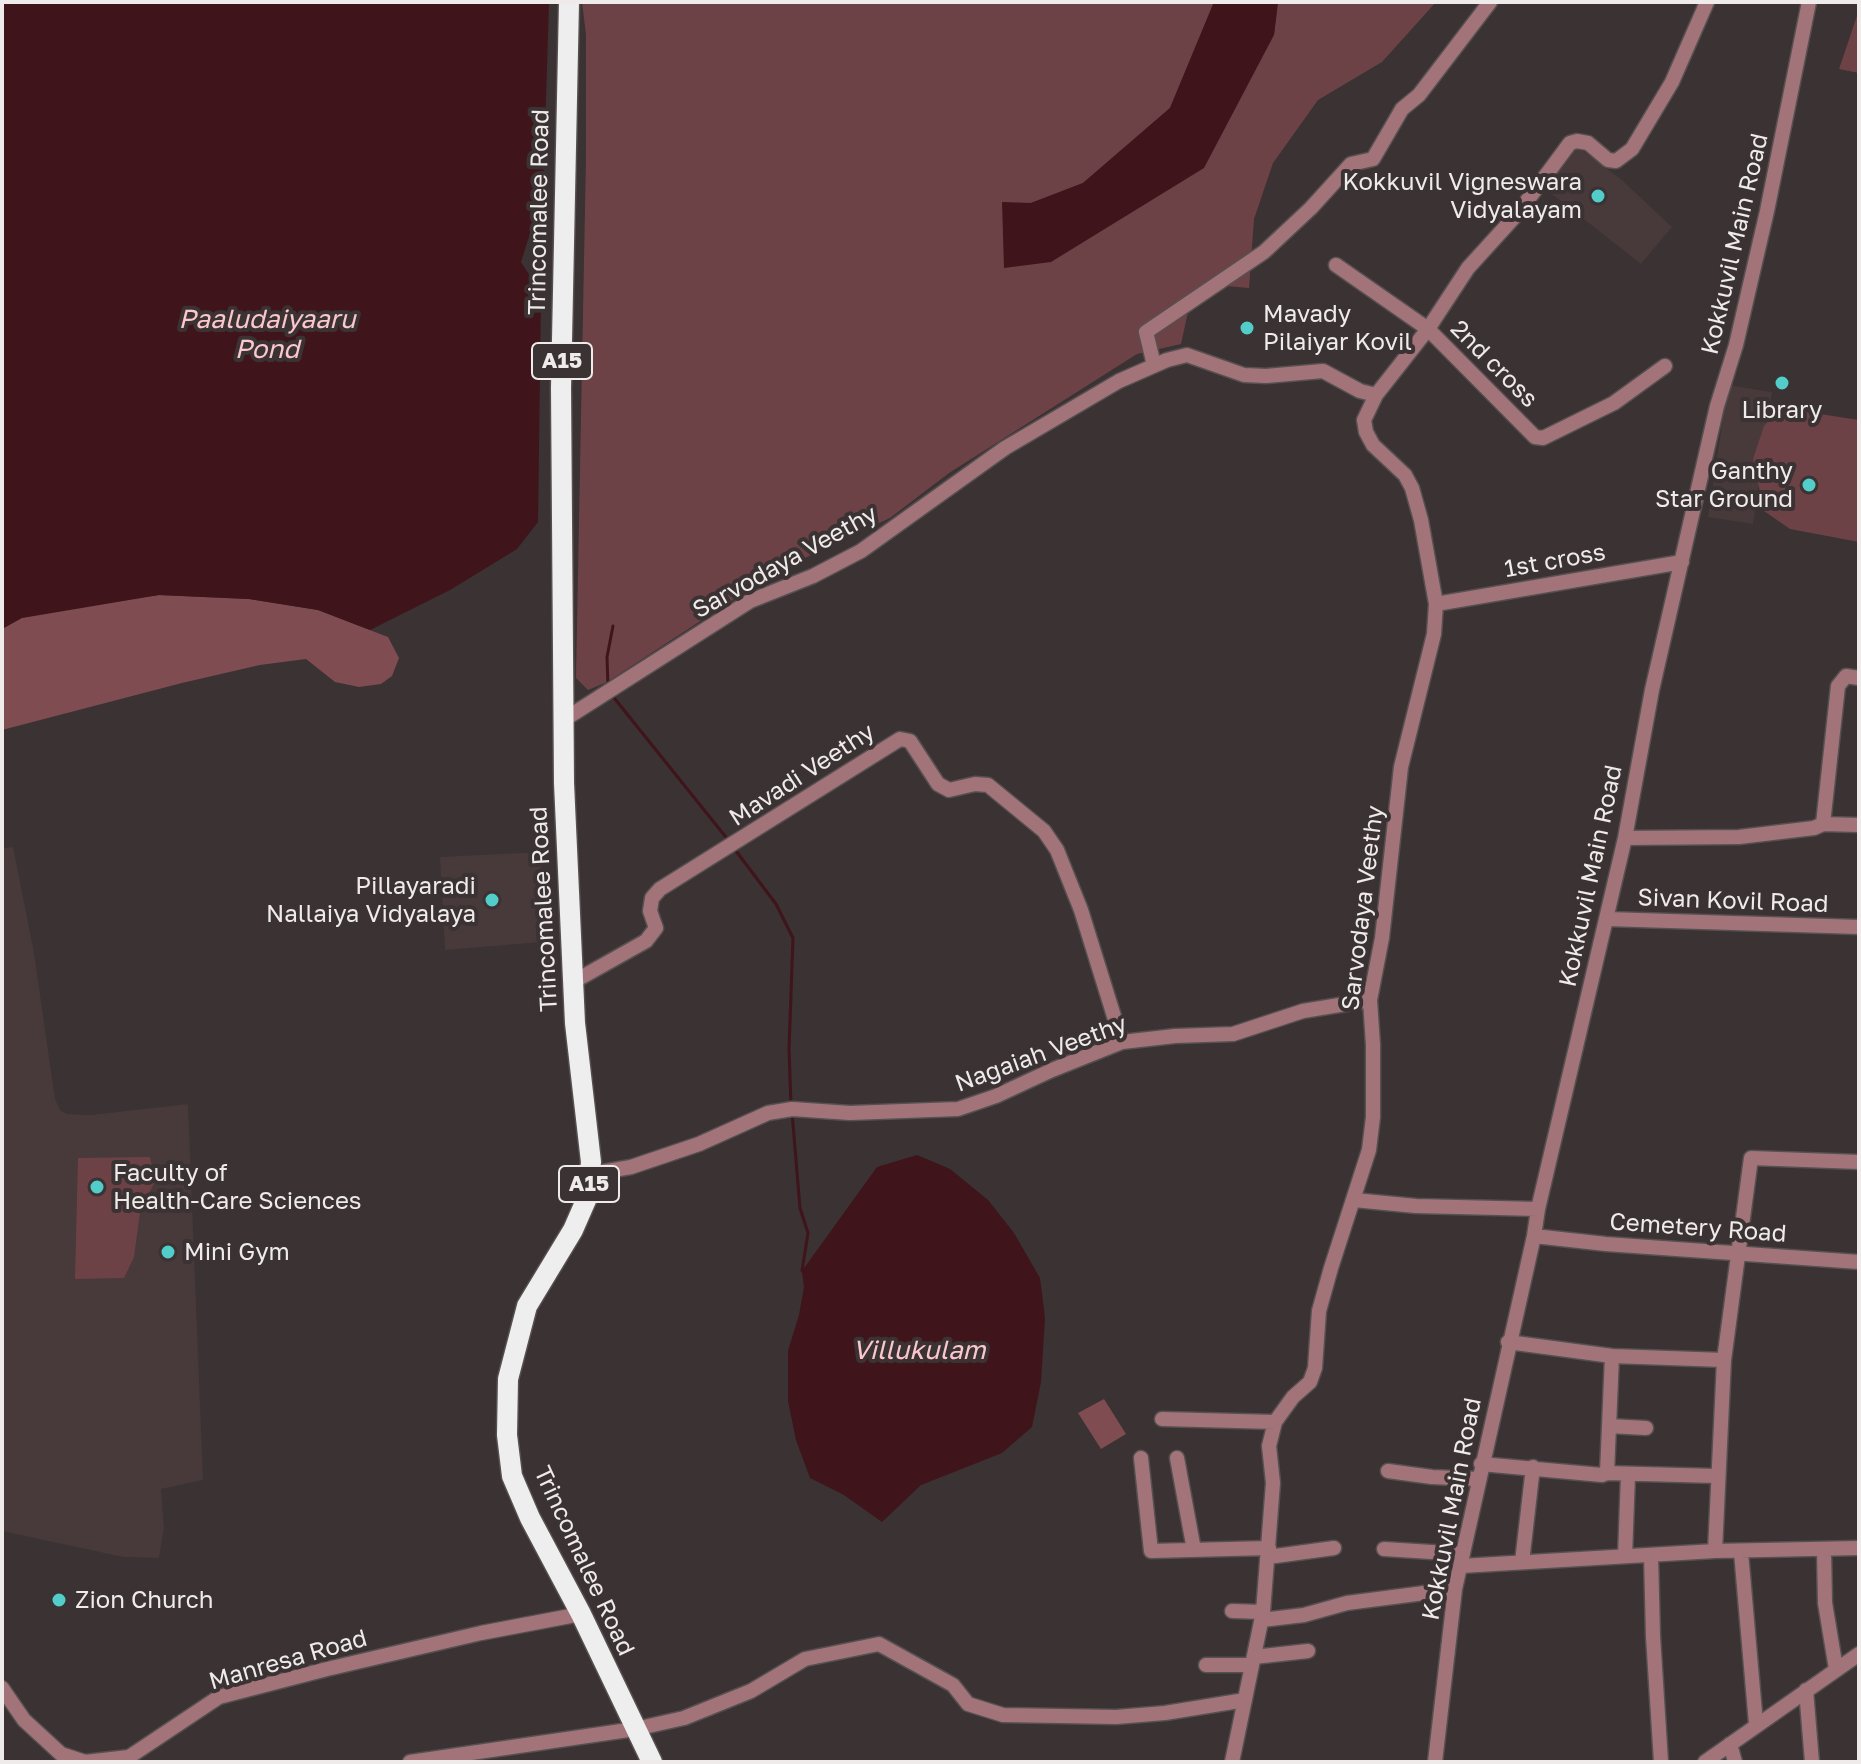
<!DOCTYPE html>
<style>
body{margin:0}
#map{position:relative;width:1861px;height:1764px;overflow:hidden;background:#3a3233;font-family:"Golos Text",sans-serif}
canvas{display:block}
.frame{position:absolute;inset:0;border:4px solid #efebeb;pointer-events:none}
</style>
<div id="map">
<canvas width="1861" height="1764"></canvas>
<div class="frame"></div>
</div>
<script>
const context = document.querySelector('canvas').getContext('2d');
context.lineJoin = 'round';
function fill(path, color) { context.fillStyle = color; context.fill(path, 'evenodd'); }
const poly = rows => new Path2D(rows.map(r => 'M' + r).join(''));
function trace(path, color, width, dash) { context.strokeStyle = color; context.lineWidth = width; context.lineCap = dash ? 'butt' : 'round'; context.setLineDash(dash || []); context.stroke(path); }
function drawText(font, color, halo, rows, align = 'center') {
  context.font = font + ' "Golos Text",sans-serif'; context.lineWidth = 8; context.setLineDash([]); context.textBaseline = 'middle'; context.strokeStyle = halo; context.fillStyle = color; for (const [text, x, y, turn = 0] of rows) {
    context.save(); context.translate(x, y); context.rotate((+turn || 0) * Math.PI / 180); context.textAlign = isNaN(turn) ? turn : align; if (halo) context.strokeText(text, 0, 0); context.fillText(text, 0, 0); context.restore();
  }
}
const built = poly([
 [1575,145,1622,180,1672,227,1641,264,1543,187],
 [1728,385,1772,392,1753,524,1708,517],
 [13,847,34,953,55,1099,60,1110,67,1114,91,1115,188,1104,203,1480,161,1489,164,1527,159,1558,123,1557,2,1531,2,848],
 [541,852,544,942,445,950,440,857]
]);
const green = poly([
 [582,2,1214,2,1170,108,1083,183,1031,203,1004,267,1274,35,1278,2,1436,2,1382,62,1318,100,1273,163,1254,219,1249,288,1203,284,1191,298,1181,344,1137,354,949,473,890,518,777,571,607,682,588,690,576,678,586,156,586,35],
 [1859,10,1859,73,1839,69],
 [1781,408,1859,420,1859,542,1790,529,1764,511,1753,459,1764,426],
 [150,1157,155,1181,140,1212,134,1257,124,1278,75,1279,78,1158]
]);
const forest = poly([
 [159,595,249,599,318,610,388,637,399,658,392,676,381,684,359,687,335,682,306,659,260,665,182,683,2,730,2,629,21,618,71,607],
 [1104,1399,1126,1434,1101,1449,1078,1413]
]);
const water = poly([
 [2,2,549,2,543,192,521,262,541,293,538,522,517,549,450,590,370,630,318,610,249,599,159,595,22,618,2,629],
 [1214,2,1278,2,1274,35,1204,168,1051,262,1004,268,1002,202,1031,203,1083,183,1170,108],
 [917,1155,950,1169,988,1200,1014,1233,1040,1278,1045,1318,1041,1382,1032,1427,1002,1453,921,1485,882,1522,844,1495,810,1478,796,1440,788,1401,788,1351,799,1315,804,1287,802,1271,877,1167]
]);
const stream = poly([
 [608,687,607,657,613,626],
 [611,694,729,841],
 [733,847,776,904,793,938,789,1049,791,1105],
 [792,1112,800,1208,808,1233,802,1271]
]);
const minor = poly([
 [1336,265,1428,329,1535,437,1543,438,1614,403,1665,366],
 [1154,365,1146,332,1264,252,1311,208,1351,164,1373,159,1402,109,1419,95,1490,2],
 [1436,604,1682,562],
 [565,719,750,601,813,576,861,551,1005,448,1119,381,1167,360,1187,355,1244,375,1266,376,1323,371,1360,391,1376,395,1428,329,1468,268,1518,213,1570,143,1577,141,1588,143,1608,160,1616,161,1632,149,1672,82,1707,2],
 [1823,824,1859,825],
 [1625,838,1739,837,1814,828,1823,824,1838,686,1846,676,1859,678],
 [1607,919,1859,927],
 [573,982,646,941,656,928,650,911,652,898,660,889,900,739,910,741,938,784,949,790,975,784,988,785,1044,831,1057,850,1081,910,1122,1042],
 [590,1174,631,1167,699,1144,768,1113,792,1109,850,1113,958,1109,996,1096,1052,1070,1122,1042,1175,1036,1233,1034,1303,1011,1370,1000],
 [1354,1200,1416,1206,1538,1209],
 [1534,1236,1606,1244,1859,1262],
 [1508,1342,1612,1356,1724,1360],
 [1162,1419,1275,1422],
 [1609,1426,1646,1428],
 [1141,1458,1151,1551,1269,1548],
 [1177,1458,1194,1550],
 [1481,1464,1602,1475,1607,1473,1716,1476],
 [1388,1471,1432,1477,1478,1479],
 [1607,1473,1612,1356],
 [1384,1549,1463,1554],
 [1824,1550,1825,1603,1836,1669],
 [1715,1551,1724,1360,1751,1158,1859,1162],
 [1741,1552,1756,1724],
 [1651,1555,1653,1636,1661,1762],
 [1625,1556,1628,1475],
 [1268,1557,1334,1548],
 [1522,1562,1533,1467],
 [1461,1566,1715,1551,1859,1548],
 [1232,1611,1263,1612],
 [1262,1620,1304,1615,1347,1603,1455,1589],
 [1254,1657,1308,1651],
 [1206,1665,1252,1665],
 [2,1688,24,1720,61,1754,85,1762,129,1757,219,1697,327,1669,481,1633,581,1614],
 [1806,1690,1812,1762],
 [1730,1744,1735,1762],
 [410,1762,635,1729,684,1718,751,1691,805,1659,879,1644,953,1685,968,1704,1003,1715,1116,1717,1165,1713,1245,1700],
 [1232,1762,1263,1612,1273,1483,1269,1446,1275,1422,1293,1397,1310,1382,1315,1368,1319,1311,1331,1268,1369,1150,1373,1117,1373,1045,1370,1000,1382,938,1401,767,1434,634,1436,604,1421,520,1412,488,1405,475,1373,445,1366,432,1364,420,1376,395],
 [1435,1762,1455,1589,1534,1236,1538,1209,1625,838,1652,690,1717,406,1736,345,1767,211,1809,2],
 [1705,1762,1859,1654]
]);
const highway = poly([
 [569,2,561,388,564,783,575,1023,591,1162,587,1198,573,1230,527,1306,508,1379,507,1435,512,1476,530,1518,581,1614,652,1762]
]);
const markers = [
 [1598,196,8,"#53cdca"],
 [1247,328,8,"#53cdca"],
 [1782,383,8,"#53cdca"],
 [1809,485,8,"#53cdca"],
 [492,900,8,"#53cdca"],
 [97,1187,8,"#53cdca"],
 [168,1252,8,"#53cdca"],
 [59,1600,8,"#53cdca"]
];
const shields = [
 [562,361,60],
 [589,1184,60]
];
const shieldNames = [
 ["A15",562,361],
 ["A15",589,1184]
];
const poiNames = [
 ["Kokkuvil Vigneswara",1582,182,"right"],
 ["Vidyalayam",1582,210,"right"],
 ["Mavady",1263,314],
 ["Pilaiyar Kovil",1263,342],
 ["Library",1782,410,"center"],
 ["Ganthy",1793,471,"right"],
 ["Star Ground",1793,499,"right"],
 ["Pillayaradi",476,886,"right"],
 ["Nallaiya Vidyalaya",476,914,"right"],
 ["Faculty of",113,1173],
 ["Health-Care Sciences",113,1201],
 ["Mini Gym",184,1252],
 ["Zion Church",75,1600]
];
const streetNames = [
 ["Trincomalee Road",539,212,-89],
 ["Kokkuvil Main Road",1735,244,-77],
 ["2nd cross",1494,364,45],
 ["1st cross",1555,561,-10],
 ["Sarvodaya Veethy",785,562,-29],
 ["Mavadi Veethy",802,775,-33],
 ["Kokkuvil Main Road",1591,876,-78],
 ["Sivan Kovil Road",1733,901,2],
 ["Sarvodaya Veethy",1363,908,-83],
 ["Trincomalee Road",544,909,-93],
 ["Nagaiah Veethy",1041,1054,-20],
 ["Cemetery Road",1698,1228,4],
 ["Kokkuvil Main Road",1452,1509,-79],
 ["Trincomalee Road",584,1561,65],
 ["Manresa Road",288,1660,-16]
];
const waterNames = [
 ["Paaludaiyaaru",267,320],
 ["Pond",267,350],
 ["Villukulam",919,1351]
];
fill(built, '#48393a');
fill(green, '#6d4247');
fill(forest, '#7e4c51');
fill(water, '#3f141b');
trace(stream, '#3f141b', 3);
trace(minor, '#575050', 17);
trace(highway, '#575050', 23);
trace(minor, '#a27479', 14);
trace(highway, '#eee', 20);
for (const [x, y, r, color] of markers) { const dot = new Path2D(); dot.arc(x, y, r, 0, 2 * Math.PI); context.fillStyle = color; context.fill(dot); trace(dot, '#3a3233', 3); }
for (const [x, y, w] of shields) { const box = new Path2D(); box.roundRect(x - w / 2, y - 18, w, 36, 6); context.fillStyle = '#3a3233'; context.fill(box); trace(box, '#efebeb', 2); }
drawText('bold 22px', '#efebeb', null, shieldNames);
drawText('24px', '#efebeb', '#3a3233', poiNames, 'left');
drawText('24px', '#efebeb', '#3a3233', streetNames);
drawText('italic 26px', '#fbc7cc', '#3a3233', waterNames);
</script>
